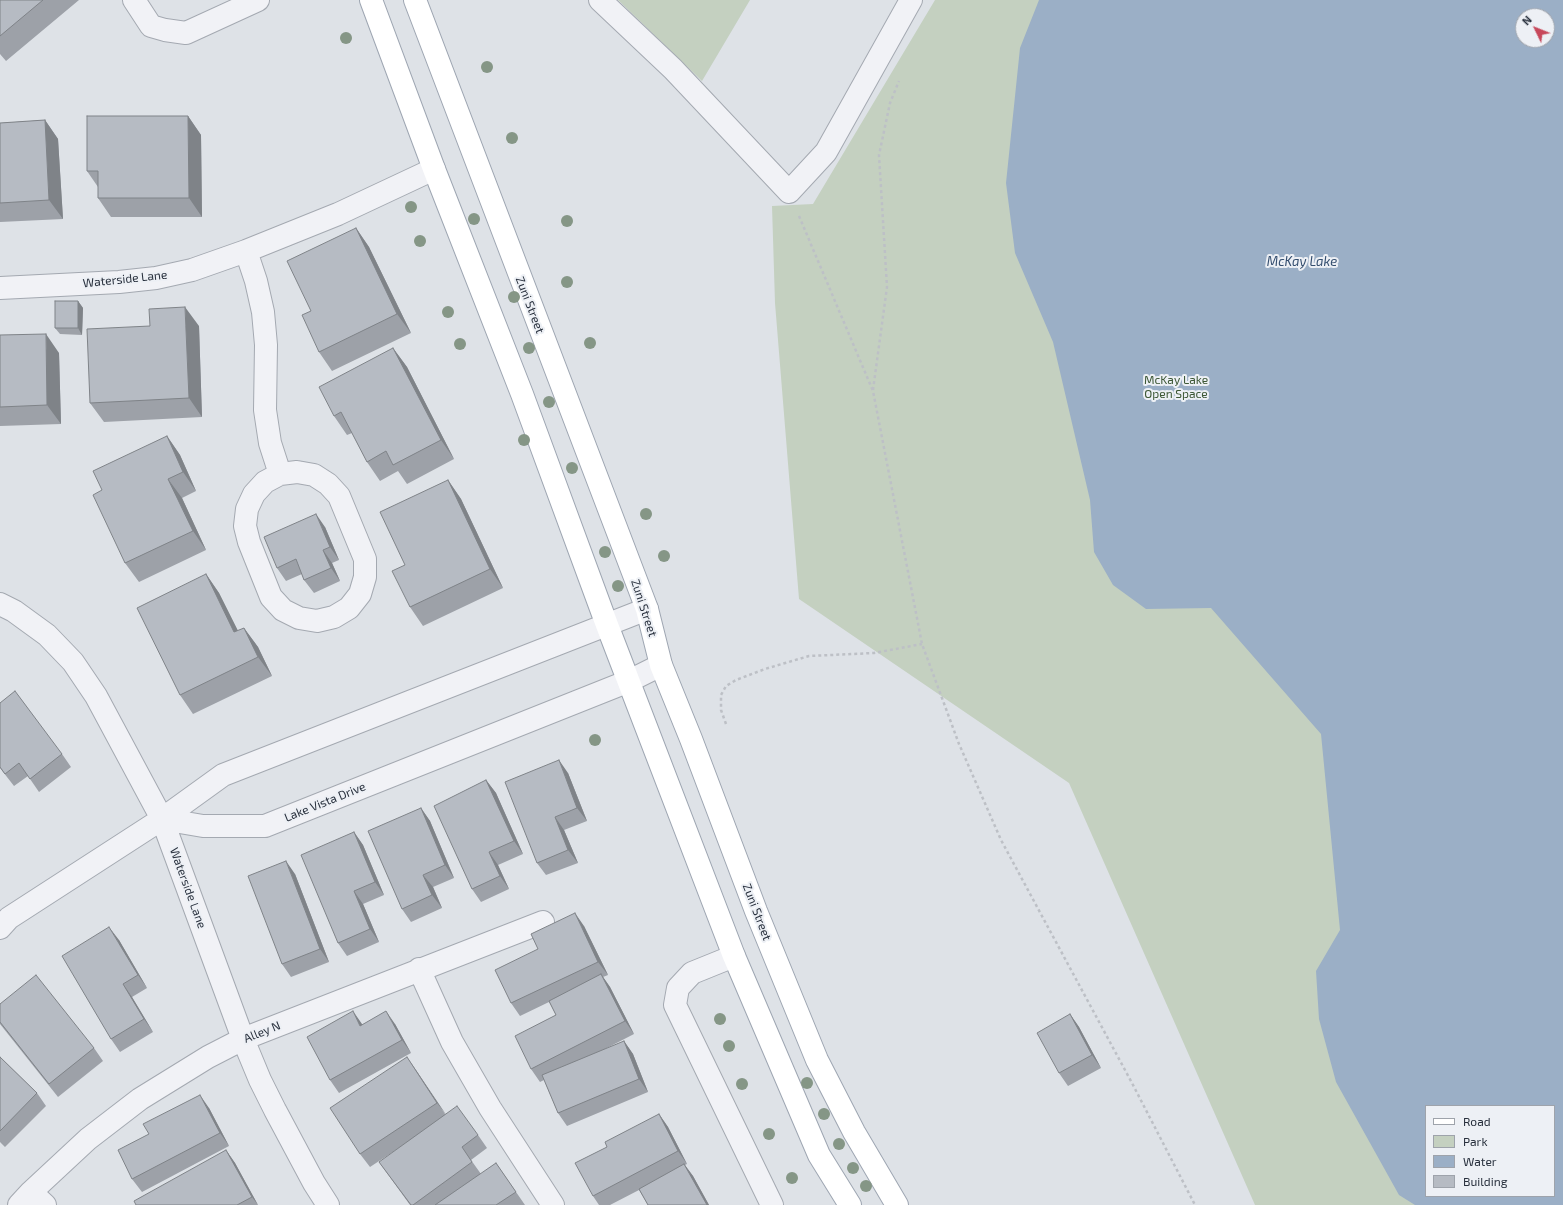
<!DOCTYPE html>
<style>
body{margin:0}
#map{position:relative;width:1563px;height:1205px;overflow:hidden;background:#dee2e7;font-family:"Exo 2",sans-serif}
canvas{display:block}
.legend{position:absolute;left:1425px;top:1105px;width:130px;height:92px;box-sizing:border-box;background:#edf0f5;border:1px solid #9ea3ab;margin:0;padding:5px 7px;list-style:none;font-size:12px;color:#28303d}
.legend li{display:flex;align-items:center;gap:8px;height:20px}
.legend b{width:20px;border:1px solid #9ea3ab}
.north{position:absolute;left:1515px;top:8px;width:40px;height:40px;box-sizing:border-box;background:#edf0f5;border:1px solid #9ea3ab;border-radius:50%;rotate:313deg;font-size:11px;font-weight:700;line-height:16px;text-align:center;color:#28303d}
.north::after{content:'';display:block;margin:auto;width:14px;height:18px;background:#c7485b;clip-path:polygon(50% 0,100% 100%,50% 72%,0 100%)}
</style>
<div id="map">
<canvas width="1563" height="1205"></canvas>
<ul class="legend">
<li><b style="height:5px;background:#fff"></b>Road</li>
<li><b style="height:11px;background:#c4d0c0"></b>Park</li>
<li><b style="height:11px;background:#9bafc6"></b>Water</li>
<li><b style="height:11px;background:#b6bbc3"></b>Building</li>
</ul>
<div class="north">N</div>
</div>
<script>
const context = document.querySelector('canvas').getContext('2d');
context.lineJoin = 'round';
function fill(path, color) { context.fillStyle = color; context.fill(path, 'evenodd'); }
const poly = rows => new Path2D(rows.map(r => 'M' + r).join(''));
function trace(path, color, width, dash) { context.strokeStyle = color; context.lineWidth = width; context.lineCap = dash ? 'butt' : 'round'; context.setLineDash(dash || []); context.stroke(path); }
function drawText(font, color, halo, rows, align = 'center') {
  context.font = font + ' "Exo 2",sans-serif'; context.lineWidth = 4; context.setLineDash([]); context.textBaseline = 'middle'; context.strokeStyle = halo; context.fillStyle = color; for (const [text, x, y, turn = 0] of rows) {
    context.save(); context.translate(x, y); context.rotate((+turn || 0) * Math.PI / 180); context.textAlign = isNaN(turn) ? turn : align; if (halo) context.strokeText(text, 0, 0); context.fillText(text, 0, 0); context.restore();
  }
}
const green = poly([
 [618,0,750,0,702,81],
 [935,0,1563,0,1563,1205,1255,1205,1069,783,799,599,775,303,772,206,813,204],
 [1523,16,1547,16,1547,40,1523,40],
 [1426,1106,1554,1106,1554,1196,1426,1196]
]);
const water = poly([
 [1039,0,1563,0,1563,1205,1415,1205,1399,1195,1336,1082,1319,1019,1316,971,1340,930,1321,734,1211,608,1146,609,1113,585,1094,552,1090,500,1053,342,1015,253,1006,183,1020,48],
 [1523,16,1547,16,1547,40,1523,40],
 [1426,1106,1554,1106,1554,1196,1426,1196]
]);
const path = poly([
 [799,216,873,391,922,644,959,744,1001,840,1132,1083,1195,1205],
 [873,390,887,287,879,155,890,103,899,81],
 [726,724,721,710,721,695,726,686,736,680,765,669,809,656,874,653,922,644]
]);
const minor = poly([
 [134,0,151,26,165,30,186,33,258,0],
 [600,0,673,69,789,192,826,152,911,0],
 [246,251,256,281,263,312,266,345,265,410,270,443,280,474],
 [0,288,119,282,156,278,192,270,246,251,338,214,434,169],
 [297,472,314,475,328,484,339,496,365,559,365,577,360,594,349,608,334,617,317,621,299,618,283,610,271,597,249,542,245,526,247,509,254,494,265,482,280,474,297,472],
 [0,604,14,611,47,635,73,662,96,696,162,819,243,1039,260,1080,275,1110,314,1183,328,1205],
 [162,819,203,826,265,826,629,681,661,665],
 [0,928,9,918,162,819,223,775,647,609],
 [734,956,692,973,678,988,675,1005,772,1205],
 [419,969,452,1042,490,1108,553,1205],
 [31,1192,45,1205],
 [19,1205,31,1192,88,1139,140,1099,208,1057,243,1039,543,922]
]);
const major = poly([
 [371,0,434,169,522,394,607,625,734,956,819,1155,850,1205],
 [415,0,647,609,661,665,691,739,756,911,817,1060,854,1132,897,1205]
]);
const trees = [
 [346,38],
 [487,67],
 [512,138],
 [411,207],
 [474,219],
 [567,221],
 [420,241],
 [567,282],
 [514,297],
 [448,312],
 [590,343],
 [460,344],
 [529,348],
 [549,402],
 [524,440],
 [572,468],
 [646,514],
 [605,552],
 [664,556],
 [618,586],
 [595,740],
 [720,1019],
 [729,1046],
 [807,1083],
 [742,1084],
 [824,1114],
 [769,1134],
 [839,1144],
 [853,1168],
 [792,1178],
 [866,1186]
];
const wall = poly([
 [0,0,79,0,6,61,0,54],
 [188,116,201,135,202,217,111,217,98,198,98,187,87,171],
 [45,120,58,139,63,219,0,222,0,123],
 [356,228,369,247,411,333,332,371,319,352,311,311],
 [78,301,83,308,82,335,60,334,55,328],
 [150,326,199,326,202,417,104,422,90,403],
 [0,335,59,353,61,424,0,426],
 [393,348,407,367,454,459,407,484,398,471,380,481,367,462,352,433,347,435,334,416],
 [167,436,180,455,196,491,182,498,206,550,139,582,125,563,102,490],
 [448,480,461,499,503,588,423,626,410,607,405,565],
 [325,527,339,560,332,563,340,581,314,593,304,580,302,574,286,581,277,568],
 [206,574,219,593,238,631,244,628,258,647,272,676,193,714,180,695],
 [0,703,62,754,71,767,39,792,28,776,14,786,0,768],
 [568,773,587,821,564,830,578,863,546,875,537,863],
 [486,780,496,793,523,854,498,865,509,889,481,902,472,889],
 [421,808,430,821,454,878,433,887,442,908,411,922,402,909],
 [354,832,363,845,384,895,363,904,379,942,347,956,338,943],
 [295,874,329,962,291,977,282,964],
 [584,926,608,975,603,977,610,987,634,1034,603,1050,624,1041,633,1054,648,1092,567,1126,558,1113,544,1080,540,1082,531,1069,556,1015,549,1002,520,1016,511,1003,538,949],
 [119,940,147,988,132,997,153,1032,120,1052,111,1039],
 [0,1004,94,1048,103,1061,58,1097,0,1024],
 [1070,1014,1079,1027,1101,1068,1068,1086,1059,1073],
 [395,1024,411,1053,339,1093,330,1080,362,1025],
 [0,1057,37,1093,46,1106,5,1147,0,1142],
 [407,1057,445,1114,478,1135,487,1148,471,1160,481,1174,496,1163,525,1205,410,1205,379,1162,408,1142,370,1167,360,1154],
 [209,1108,229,1146,142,1192,132,1179],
 [659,1114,668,1127,687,1164,685,1165,693,1176,709,1205,648,1205,639,1190,610,1205,599,1205,593,1196,607,1147],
 [226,1150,235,1163,258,1205,136,1205]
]);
const shadedWall = poly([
 [188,116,201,135,202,217,189,198],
 [45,120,58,139,63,219,49,200],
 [356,228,369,247,411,333,397,314],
 [78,301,83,308,82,335,78,328],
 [185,307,199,326,202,417,189,398],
 [46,334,59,353,61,424,47,405],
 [393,348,407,367,454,459,441,440],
 [167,436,180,455,196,491,183,472],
 [168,479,182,498,206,550,193,531],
 [448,480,461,499,503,588,490,569],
 [316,514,325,527,339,560,330,547],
 [323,550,332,563,340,581,331,568],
 [206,574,219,593,248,651,234,632],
 [244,628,258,647,272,676,258,657],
 [559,760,568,773,587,821,577,808],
 [486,780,496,793,523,854,514,841],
 [421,808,430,821,454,878,445,865],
 [555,817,564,830,578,863,568,850],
 [354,832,363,845,384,895,375,882],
 [489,852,498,865,509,889,500,876],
 [286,861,295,874,329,962,320,949],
 [423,875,433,887,442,908,432,895],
 [354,891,363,904,379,942,370,929],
 [575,913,584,926,608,975,598,962],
 [109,927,119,940,147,988,138,975],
 [601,974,610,987,634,1034,625,1021],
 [123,984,132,997,153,1032,144,1019],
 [353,1011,362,1024,369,1039,360,1026],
 [386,1011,395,1024,411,1053,402,1040],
 [1070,1014,1079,1027,1101,1068,1092,1055],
 [624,1041,633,1054,648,1092,639,1079],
 [407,1057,416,1070,447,1116,437,1103],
 [200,1095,209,1108,229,1146,220,1133],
 [659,1114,668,1127,687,1164,678,1151],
 [226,1150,235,1163,258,1205,252,1197],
 [684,1164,693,1176,709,1205,707,1205]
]);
const building = poly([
 [0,0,43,0,0,36,0,0],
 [87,116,188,116,189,198,98,198,98,171,87,171,87,116],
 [45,120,49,200,0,203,0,123,45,120],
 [356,228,397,314,319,352,302,315,311,311,287,261,356,228],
 [55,301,78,301,78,328,55,328,55,301],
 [185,307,189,398,90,403,87,329,150,326,149,309,185,307],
 [46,334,47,405,0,407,0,335,46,334],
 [393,348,441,440,393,465,386,451,367,462,341,412,334,416,319,387,393,348],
 [167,436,183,472,168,479,193,531,125,563,93,495,102,490,93,471,167,436],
 [448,480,490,569,410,607,392,571,405,565,380,512,448,480],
 [316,514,330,547,323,550,331,568,304,580,296,559,277,568,264,537,316,514],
 [206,574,234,632,244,628,258,657,180,695,137,608,206,574],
 [15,691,62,754,30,779,19,763,5,774,0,767,0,703,15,691],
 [559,760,577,808,555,817,568,850,537,863,505,782,559,760],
 [486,780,514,841,489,852,500,876,472,889,434,806,486,780],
 [421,808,445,865,423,875,432,895,402,909,368,831,421,808],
 [354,832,375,882,354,891,370,929,338,943,301,855,354,832],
 [286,861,320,949,282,964,248,876,286,861],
 [575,913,598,962,511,1003,495,970,538,949,531,934,575,913],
 [109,927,138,975,123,984,144,1019,111,1039,62,956,109,927],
 [601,974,625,1021,531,1069,515,1036,556,1015,549,1001,601,974],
 [36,975,94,1048,49,1084,0,1022,0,1004,36,975],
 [353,1011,360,1026,386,1011,402,1040,330,1080,307,1037,353,1011],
 [1070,1014,1092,1055,1059,1073,1037,1033,1070,1014],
 [624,1041,639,1079,558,1113,542,1075,624,1041],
 [0,1057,37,1093,0,1131,0,1057],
 [407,1057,437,1103,360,1154,330,1108,407,1057],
 [200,1095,220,1133,132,1179,118,1150,149,1134,143,1124,200,1095],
 [457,1106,478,1135,462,1147,472,1162,413,1205,411,1205,379,1162,457,1106],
 [659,1114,678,1151,593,1196,575,1163,607,1147,605,1142,659,1114],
 [226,1150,252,1197,237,1205,136,1205,134,1201,226,1150],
 [496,1163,516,1192,496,1205,435,1205,496,1163],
 [684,1164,707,1205,648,1205,639,1189,684,1164]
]);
const streetNames = [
 ["Waterside Lane",125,279,-6],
 ["Zuni Street",530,305,69],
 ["Zuni Street",644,608,72],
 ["Lake Vista Drive",325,802,-22],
 ["Waterside Lane",188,888,70],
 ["Zuni Street",757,912,69],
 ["Alley N",262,1032,-22]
];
const parkNames = [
 ["McKay Lake",1176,380],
 ["Open Space",1176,394]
];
const waterNames = [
 ["McKay Lake",1302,262]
];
fill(green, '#c4d0c0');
fill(water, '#9bafc6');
trace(minor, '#a4a9b1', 24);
trace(major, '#9ea6b2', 24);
trace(path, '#bdc0c6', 2.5, [3, 3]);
trace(minor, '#f1f2f6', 22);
trace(major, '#fff', 22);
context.fillStyle = '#859686';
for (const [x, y] of trees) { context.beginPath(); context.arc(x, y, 6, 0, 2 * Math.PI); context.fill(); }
fill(wall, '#9da1a8');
fill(shadedWall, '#7f8388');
fill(building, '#b6bbc3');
trace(building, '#7f8388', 1);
drawText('12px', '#28303d', '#edf0f5', streetNames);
drawText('12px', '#3d5836', '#edf0f5', parkNames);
drawText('italic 13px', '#344e6f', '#edf0f5', waterNames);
</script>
